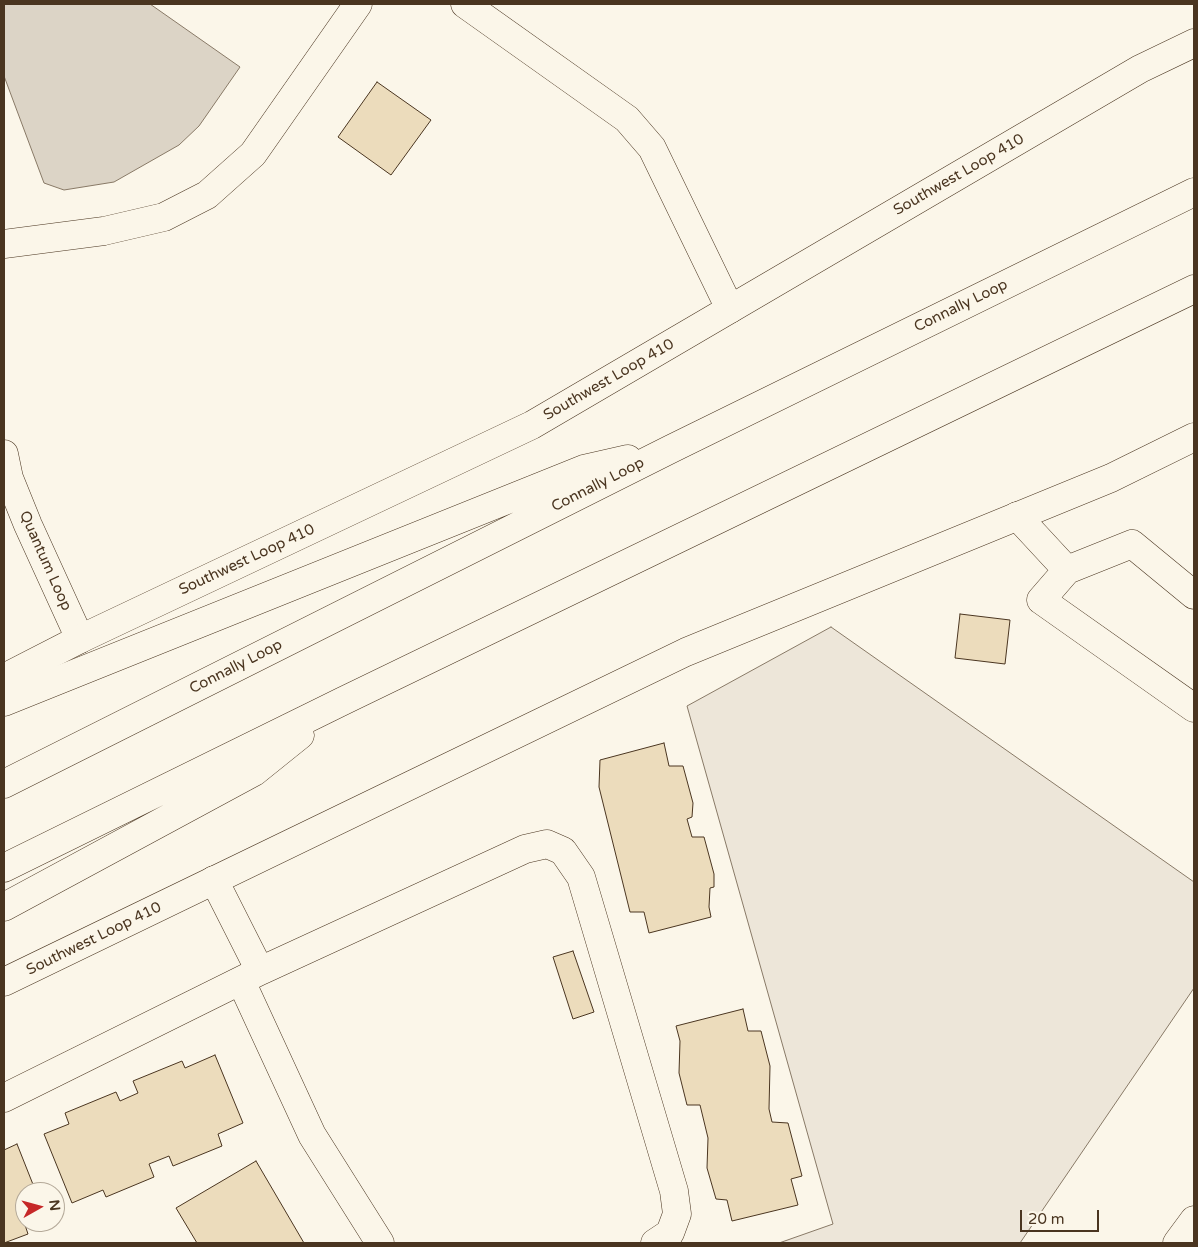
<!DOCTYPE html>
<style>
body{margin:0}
#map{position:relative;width:1198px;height:1247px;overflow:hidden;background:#fbf6e9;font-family:"Varela Round",sans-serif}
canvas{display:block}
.frame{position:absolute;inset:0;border:5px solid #4a3520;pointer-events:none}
.north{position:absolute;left:15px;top:1182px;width:50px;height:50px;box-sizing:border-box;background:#fbf6e9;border:1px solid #b4a999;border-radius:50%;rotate:83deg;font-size:14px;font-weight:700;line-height:20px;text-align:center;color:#4a3520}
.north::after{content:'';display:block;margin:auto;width:18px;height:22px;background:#c62828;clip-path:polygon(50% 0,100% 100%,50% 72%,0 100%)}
.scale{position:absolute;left:1020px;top:1210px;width:79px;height:22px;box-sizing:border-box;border:2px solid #4a3520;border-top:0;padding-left:6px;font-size:15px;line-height:18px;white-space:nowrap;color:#4a3520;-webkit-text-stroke:4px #fbf6e9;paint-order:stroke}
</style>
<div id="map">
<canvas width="1198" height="1247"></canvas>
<div class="frame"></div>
<div class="north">N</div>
<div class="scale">20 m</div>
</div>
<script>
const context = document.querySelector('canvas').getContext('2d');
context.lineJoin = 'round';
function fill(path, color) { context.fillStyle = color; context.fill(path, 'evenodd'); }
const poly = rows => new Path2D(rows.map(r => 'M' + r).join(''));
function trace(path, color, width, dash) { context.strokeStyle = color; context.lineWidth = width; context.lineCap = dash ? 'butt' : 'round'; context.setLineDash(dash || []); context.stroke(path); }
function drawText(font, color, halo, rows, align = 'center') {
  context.font = font + ' "Varela Round",sans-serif'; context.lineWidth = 4; context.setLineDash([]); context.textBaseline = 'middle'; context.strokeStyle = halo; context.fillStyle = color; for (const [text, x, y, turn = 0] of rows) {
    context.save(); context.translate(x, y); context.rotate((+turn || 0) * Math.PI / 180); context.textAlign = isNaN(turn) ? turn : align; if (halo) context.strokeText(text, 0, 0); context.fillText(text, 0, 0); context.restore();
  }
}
const green = poly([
 [831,627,1194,882,1194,988,1020,1243,779,1243,833,1224,687,706,831,627]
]);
const water = poly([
 [4,4,150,4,240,67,199,126,179,145,114,182,64,190,44,183,4,76,4,4]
]);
const building = poly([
 [377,82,431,120,391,175,338,137,377,82],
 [960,614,1010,620,1005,664,955,658,960,614],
 [664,743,669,766,683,766,693,803,692,817,687,819,692,837,704,837,714,874,714,887,710,888,709,907,711,917,649,933,644,912,630,912,599,787,600,760,664,743],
 [573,951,594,1012,573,1019,553,957,573,951],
 [743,1009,748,1031,761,1031,770,1066,769,1109,772,1122,788,1123,802,1176,791,1179,798,1205,732,1221,727,1200,716,1199,707,1168,708,1138,700,1105,687,1105,679,1073,680,1041,676,1026,743,1009],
 [215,1055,243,1123,218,1134,222,1146,173,1166,169,1156,149,1164,154,1177,106,1197,103,1190,72,1203,44,1134,69,1124,65,1113,116,1092,120,1101,138,1093,133,1081,182,1061,185,1068,215,1055],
 [17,1144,36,1192,25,1192,25,1218,23,1219,28,1234,4,1243,4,1150,17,1144],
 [256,1161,304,1243,197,1243,176,1208,256,1161]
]);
const minor = poly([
 [465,4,627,119,652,148,730,309],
 [4,244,104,231,164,217,207,195,253,154,358,4],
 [4,454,9,478,28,525,80,639],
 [1017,516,1067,570,1132,544,1194,595],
 [1067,570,1041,600,1194,708],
 [214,880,260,971],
 [241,981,312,1135,380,1243],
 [4,1098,260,971,525,849,547,844,563,851,581,877,674,1191,677,1214,670,1233,655,1243]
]);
const major = poly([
 [4,678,80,639,532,425,1140,69,1194,43],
 [4,982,686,652,1111,478,1194,437],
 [1177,1243,1194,1220]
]);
const highway = poly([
 [4,702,584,469,628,459],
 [4,784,671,449,1194,192],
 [4,868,343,701,1194,289],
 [4,907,254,772,300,735]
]);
const streetNames = [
 ["Southwest Loop 410",959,175,-30],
 ["Connally Loop",961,306,-26],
 ["Southwest Loop 410",609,380,-30],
 ["Connally Loop",598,485,-27],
 ["Southwest Loop 410",247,560,-25],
 ["Quantum Loop",45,561,66],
 ["Connally Loop",236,667,-27],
 ["Southwest Loop 410",94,939,-26]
];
fill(green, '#ede6d9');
trace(green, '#887966', 1);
fill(water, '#dcd4c6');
trace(water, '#887966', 1);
fill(building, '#ecdcbc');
trace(building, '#4a3520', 1);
trace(minor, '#4a3520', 29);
trace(major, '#4a3520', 29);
trace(highway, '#4a3520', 29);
trace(minor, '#fbf6e9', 28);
trace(major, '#fbf6e9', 28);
trace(highway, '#fbf6e9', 28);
drawText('15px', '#4a3520', '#fbf6e9', streetNames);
</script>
